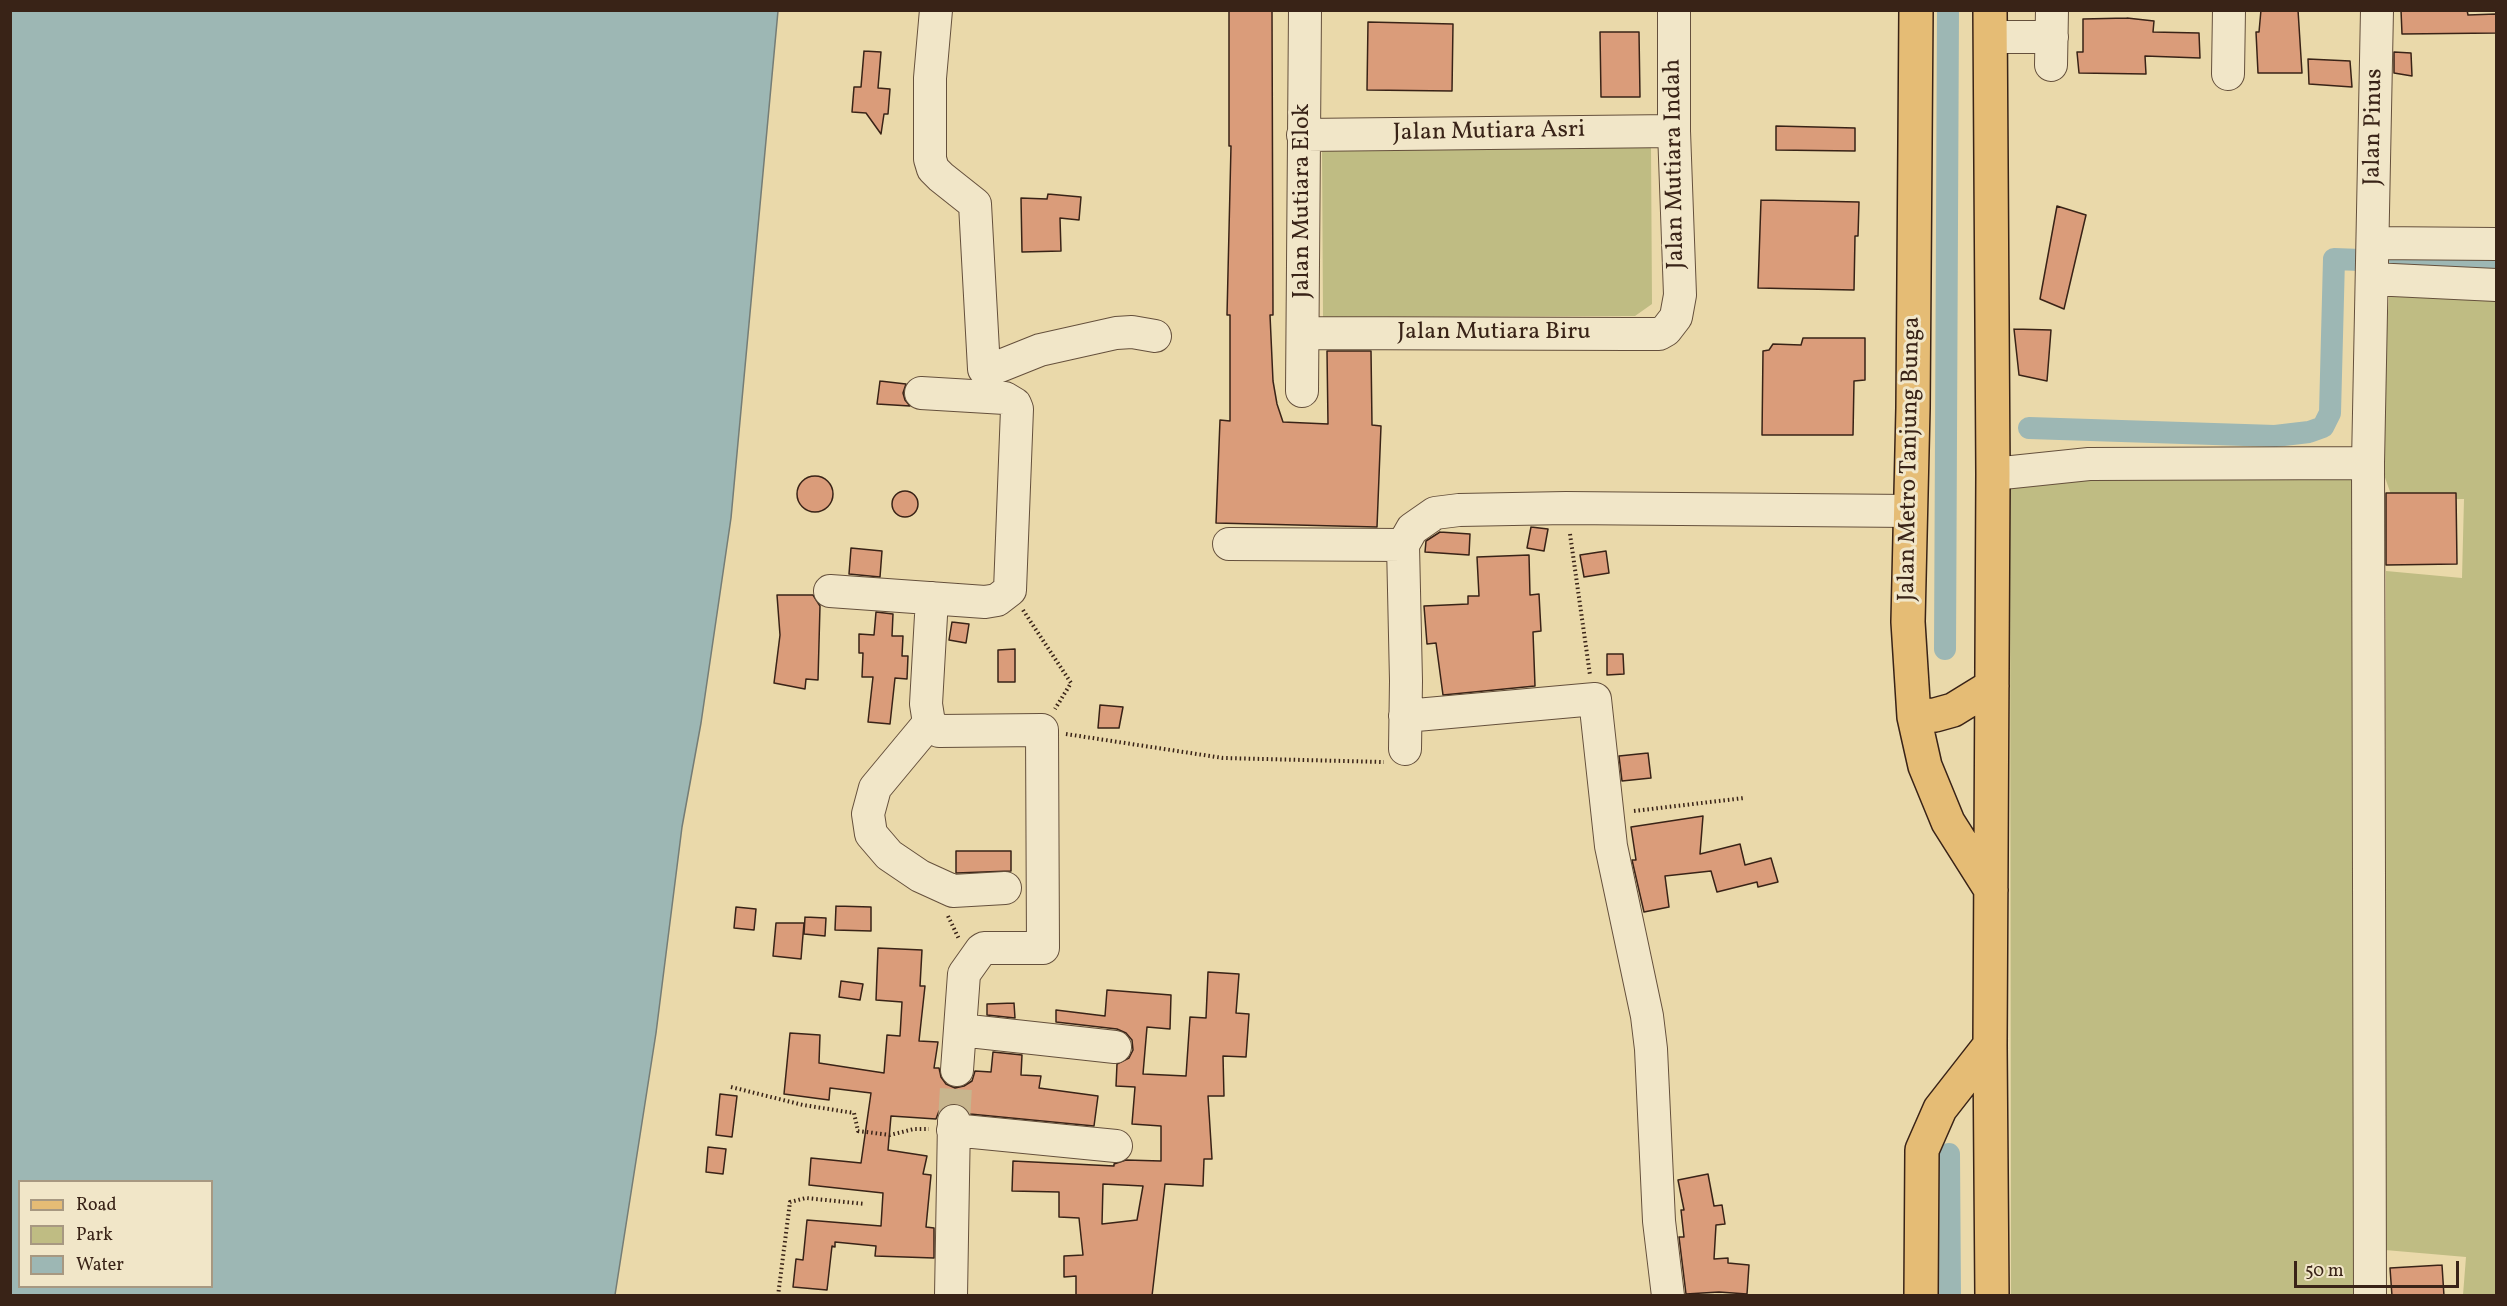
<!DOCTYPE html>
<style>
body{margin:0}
#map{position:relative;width:2507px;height:1306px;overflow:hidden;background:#ead9aa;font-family:Vollkorn,serif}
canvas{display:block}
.frame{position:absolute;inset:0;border:12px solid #392317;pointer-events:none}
.legend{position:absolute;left:18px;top:1180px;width:195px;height:108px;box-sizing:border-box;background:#f1e6c8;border:2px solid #a79881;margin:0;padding:8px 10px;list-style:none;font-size:18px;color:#392317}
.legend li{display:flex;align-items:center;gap:12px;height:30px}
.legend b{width:30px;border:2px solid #a79881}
.scale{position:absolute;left:2294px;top:1261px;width:165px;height:27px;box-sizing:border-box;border:3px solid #392317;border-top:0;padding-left:8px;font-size:18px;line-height:21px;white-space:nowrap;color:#392317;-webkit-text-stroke:4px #f1e6c8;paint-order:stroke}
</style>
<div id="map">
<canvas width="2507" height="1306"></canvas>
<div class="frame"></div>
<ul class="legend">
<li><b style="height:8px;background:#e5bc75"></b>Road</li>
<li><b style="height:16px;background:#bfbc83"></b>Park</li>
<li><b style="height:16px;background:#9db7b4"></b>Water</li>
</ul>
<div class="scale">50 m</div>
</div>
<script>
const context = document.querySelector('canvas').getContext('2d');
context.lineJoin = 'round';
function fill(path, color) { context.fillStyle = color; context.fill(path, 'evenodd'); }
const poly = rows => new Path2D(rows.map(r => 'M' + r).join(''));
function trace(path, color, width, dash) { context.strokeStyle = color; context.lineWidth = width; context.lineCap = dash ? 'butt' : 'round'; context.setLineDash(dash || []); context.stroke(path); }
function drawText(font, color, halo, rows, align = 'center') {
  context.font = font + ' Vollkorn,serif'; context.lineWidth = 6; context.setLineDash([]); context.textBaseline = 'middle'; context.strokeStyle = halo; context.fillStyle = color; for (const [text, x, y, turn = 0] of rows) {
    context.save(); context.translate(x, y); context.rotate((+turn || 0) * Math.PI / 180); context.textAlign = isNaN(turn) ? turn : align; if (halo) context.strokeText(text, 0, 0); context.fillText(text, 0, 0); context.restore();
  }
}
const green = poly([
 [1651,146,1652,304,1635,316,1323,317,1322,148],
 [2389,297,2496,297,2496,1295,2463,1295,2466,1257,2385,1250,2386,571,2462,578,2464,499,2393,500,2378,458],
 [2359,467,2362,1295,2011,1295,2010,489,2038,477]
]);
const water = poly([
 [10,11,778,11,731,518,701,723,682,827,656,1033,615,1295,11,1295,10,11],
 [20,1182,212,1182,212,1286,20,1286,20,1182]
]);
const canal = poly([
 [2029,428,2275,436,2309,432,2323,427,2330,413,2334,259,2496,265],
 [1945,649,1948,10],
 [1949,1154,1950,1296]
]);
const building = poly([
 [1229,10,1272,10,1273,315,1270,315,1273,381,1277,404,1283,422,1328,424,1327,351,1371,351,1372,425,1381,426,1377,527,1216,523,1220,420,1230,421,1230,315,1227,315,1231,146,1229,146,1229,10],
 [2261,10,2298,10,2302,73,2258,73,2256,32,2259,32,2261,10],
 [2401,10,2467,10,2468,15,2496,14,2496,33,2402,34,2401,10],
 [2127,18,2154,21,2153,32,2199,33,2200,58,2145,56,2146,74,2079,73,2077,52,2083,52,2083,19,2127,18],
 [1368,22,1453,24,1452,91,1367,90,1368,22],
 [1600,32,1639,32,1640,97,1601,97,1600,32],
 [864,51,881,52,878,88,890,89,888,114,884,114,881,134,866,113,852,112,854,87,861,87,864,51],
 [2394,52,2411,53,2412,76,2394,73,2394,52],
 [2308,59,2350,61,2352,87,2309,84,2308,59],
 [1776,126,1855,128,1855,151,1776,150,1776,126],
 [1048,194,1081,197,1079,220,1060,218,1061,251,1022,252,1021,198,1047,199,1048,194],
 [1761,200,1859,202,1858,236,1855,236,1854,290,1758,288,1761,200],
 [2057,206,2086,215,2064,309,2040,299,2057,206],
 [2014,329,2051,330,2047,381,2019,375,2014,329],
 [1803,338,1865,338,1865,380,1854,381,1853,435,1762,435,1763,351,1769,350,1773,344,1801,345,1803,338],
 [880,381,906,384,903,393,905,400,910,406,877,404,880,381],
 '797 494a18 18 0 1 1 36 0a18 18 0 1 1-36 0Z',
 '892 504a13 13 0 1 1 26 0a13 13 0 1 1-26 0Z',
 [2386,493,2456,493,2457,564,2386,565,2386,493],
 [1531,527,1548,529,1544,551,1527,548,1531,527],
 [1440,532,1470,534,1469,555,1425,552,1426,541,1440,532],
 [851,548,882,551,880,577,849,574,851,548],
 [1606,551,1609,573,1584,577,1580,555,1606,551],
 [1529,555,1530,595,1539,594,1541,631,1533,632,1535,686,1443,695,1436,643,1427,644,1424,606,1468,604,1468,596,1479,596,1477,557,1529,555],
 [777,595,813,595,820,606,818,680,806,679,805,689,774,683,780,635,777,595],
 [876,612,893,614,892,636,903,636,902,656,908,656,907,679,895,678,890,724,868,722,873,677,862,677,863,653,859,653,859,634,874,635,876,612],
 [952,622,969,624,966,643,949,640,952,622],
 [1015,649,1015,682,998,682,998,650,1015,649],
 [1607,654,1623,654,1624,674,1607,675,1607,654],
 [1100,705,1123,707,1119,728,1098,728,1100,705],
 [1648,753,1651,778,1622,781,1619,756,1648,753],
 [1703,816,1700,854,1740,844,1745,865,1771,858,1778,882,1758,887,1757,882,1717,892,1711,871,1665,876,1669,907,1644,912,1632,860,1636,860,1631,827,1703,816],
 [956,851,1011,851,1011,871,956,873,956,851],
 [836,906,871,907,871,931,835,930,836,906],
 [736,907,756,909,754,930,734,928,736,907],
 [805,917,826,918,825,936,804,934,805,917],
 [776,923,804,923,801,959,773,956,776,923],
 [878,948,922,950,920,986,925,986,919,1041,938,1042,934,1068,939,1068,941,1077,946,1084,955,1088,964,1086,972,1081,975,1071,991,1072,993,1052,1022,1055,1021,1075,1041,1076,1039,1088,1098,1096,1094,1126,970,1114,964,1106,955,1103,945,1106,939,1111,936,1119,891,1116,888,1150,927,1156,923,1174,931,1175,926,1227,934,1228,934,1258,875,1256,876,1246,835,1242,835,1247,832,1246,827,1290,793,1287,796,1259,803,1260,807,1220,881,1226,883,1193,809,1185,811,1158,861,1163,871,1093,830,1088,829,1100,784,1094,790,1033,820,1035,819,1063,884,1073,887,1035,900,1036,902,1002,876,1000,878,948],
 [1208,972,1239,974,1236,1013,1249,1014,1246,1057,1223,1056,1224,1096,1208,1096,1212,1159,1204,1159,1203,1186,1165,1184,1152,1296,1076,1296,1076,1276,1064,1277,1064,1256,1083,1255,1079,1218,1059,1217,1059,1192,1012,1191,1013,1161,1114,1166,1114,1164,1126,1160,1161,1161,1161,1126,1132,1124,1135,1087,1116,1086,1117,1064,1129,1058,1133,1050,1132,1040,1126,1033,1117,1029,1056,1022,1056,1010,1105,1016,1107,990,1171,995,1170,1029,1147,1027,1143,1074,1186,1076,1190,1017,1206,1018,1208,972],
 [1103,1184,1143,1186,1137,1220,1102,1224,1103,1184],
 [841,981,863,984,860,1000,839,997,841,981],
 [1014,1003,1015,1018,987,1015,987,1004,1014,1003],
 [720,1094,737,1096,732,1137,716,1135,720,1094],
 [708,1147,726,1149,723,1174,706,1172,708,1147],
 [1708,1174,1714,1206,1722,1205,1725,1224,1716,1225,1714,1259,1728,1258,1728,1263,1749,1265,1747,1294,1719,1292,1686,1294,1679,1237,1684,1237,1681,1210,1684,1210,1678,1180,1708,1174],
 [2442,1265,2444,1296,2392,1296,2390,1268,2442,1265]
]);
const minorTunnel = poly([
 [954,1121,957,1070]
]);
const path = poly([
 [1570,534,1590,675],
 [1023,610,1071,683,1055,709],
 [1066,734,1223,758,1384,762],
 [1634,811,1744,798],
 [948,916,959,939],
 [731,1087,803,1105,854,1113,858,1131,890,1135,914,1129,929,1129],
 [778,1296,790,1202,806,1198,865,1204]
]);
const minor = poly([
 [936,10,930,78,930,159,933,169,941,177,975,204,984,369,990,370,1040,350,1116,333,1132,332,1155,336],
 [1990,37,2052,37],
 [2051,65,2052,10],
 [2228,74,2229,10],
 [1303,135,1674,131],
 [2373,243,2496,244],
 [2372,279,2496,285],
 [1304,333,1630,334,1659,334,1666,330,1676,317,1680,295,1674,131,1674,10],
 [1302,391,1305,10],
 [2368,463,2370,1296],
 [1993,474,2089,464,2368,463,2377,10],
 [1229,544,1403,545],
 [830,591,985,602,997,600,1010,590,1017,409,1015,404,1005,398,921,393],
 [932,598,926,704,929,723,939,731,1042,730,1043,948,984,948,981,950,964,974,957,1070],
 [1405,716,1595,699,1611,846,1647,1016,1651,1049,1659,1221,1668,1296],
 [929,723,875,788,868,814,871,834,889,855,920,876,953,891,1005,888],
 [1405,749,1406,681,1403,545,1412,529,1435,513,1459,510,1566,508,1910,511],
 [960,1030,1115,1047],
 [953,1130,1116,1146],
 [951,1296,954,1121]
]);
const major = poly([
 [1916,10,1913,408,1908,622,1914,717,1925,766,1948,822,1991,890],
 [1990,10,1993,474,1990,1045,1992,1296],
 [1914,717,1935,715,1953,710,1992,686],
 [1921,1296,1922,1150,1940,1109,1990,1045]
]);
const streetNames = [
 ["Jalan Pinus",2375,127,-89],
 ["Jalan Mutiara Asri",1489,133,-1],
 ["Jalan Mutiara Indah",1676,164,-91],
 ["Jalan Mutiara Elok",1304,201,-90],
 ["Jalan Mutiara Biru",1494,334],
 ["Jalan Metro Tanjung Bunga",1911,459,-89]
];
fill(green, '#bfbc83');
fill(water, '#9db7b4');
trace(water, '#757c75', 1.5);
trace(canal, '#9db7b4', 22);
fill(building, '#da9c7a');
trace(building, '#392317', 1.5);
trace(minorTunnel, '#c7b58d', 32, [32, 16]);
trace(minor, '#65503c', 34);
trace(major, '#392317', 36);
trace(path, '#392317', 4, [1.5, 3]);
trace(minor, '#f1e6c8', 32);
trace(major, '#e5bc75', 33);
drawText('24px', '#392317', '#f1e6c8', streetNames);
</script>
